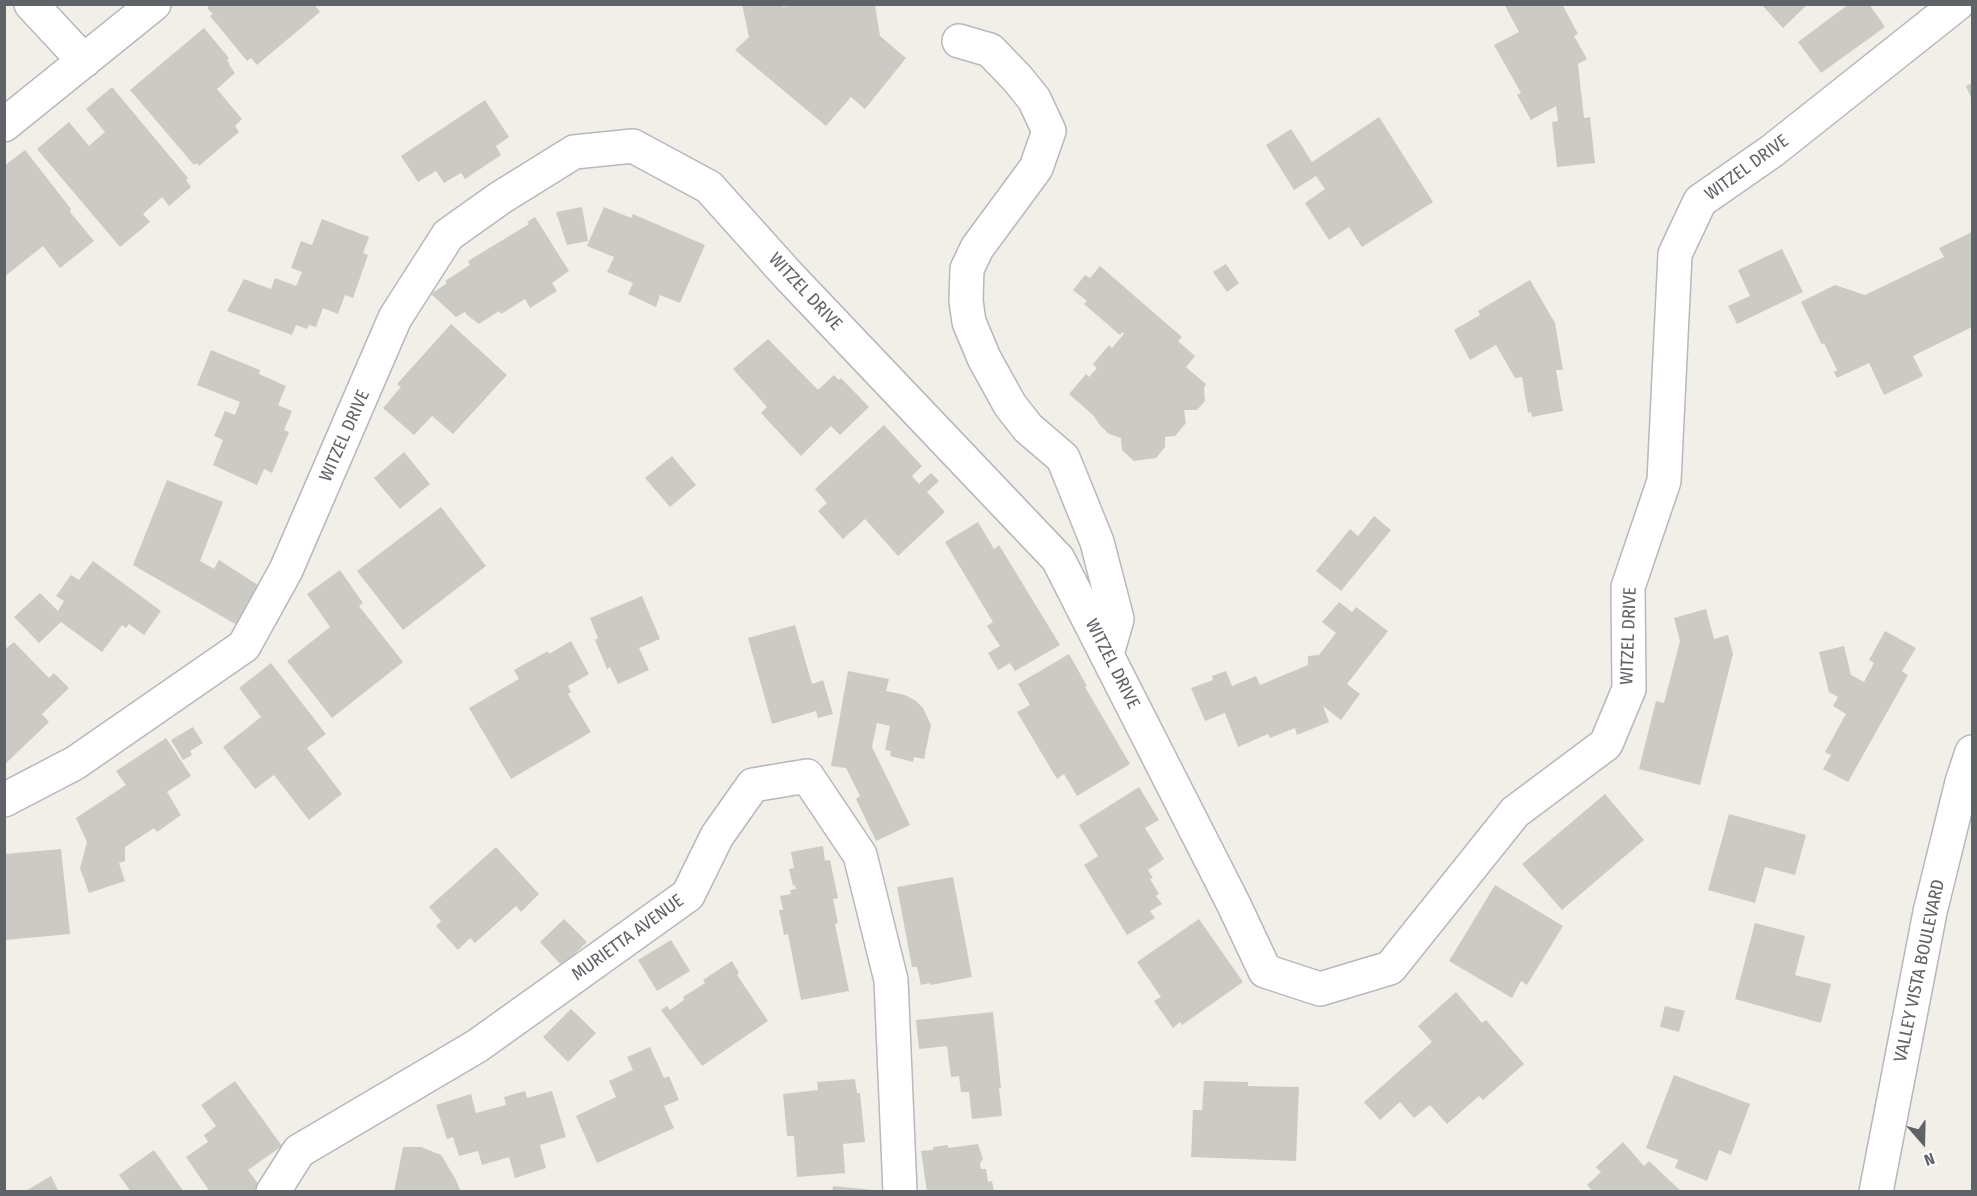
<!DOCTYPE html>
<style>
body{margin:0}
#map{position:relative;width:1977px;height:1196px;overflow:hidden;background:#f1efe8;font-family:"Fira Sans Condensed",sans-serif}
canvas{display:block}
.frame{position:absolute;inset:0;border:6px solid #5f6368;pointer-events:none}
.north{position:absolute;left:1893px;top:1112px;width:60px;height:60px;-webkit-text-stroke:4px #fff;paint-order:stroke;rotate:160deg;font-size:16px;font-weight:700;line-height:24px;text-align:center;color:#5f6368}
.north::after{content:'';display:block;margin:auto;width:21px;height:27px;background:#5f6368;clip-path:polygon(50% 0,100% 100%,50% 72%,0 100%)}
</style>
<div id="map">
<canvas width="1977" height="1196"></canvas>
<div class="frame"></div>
<div class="north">N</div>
</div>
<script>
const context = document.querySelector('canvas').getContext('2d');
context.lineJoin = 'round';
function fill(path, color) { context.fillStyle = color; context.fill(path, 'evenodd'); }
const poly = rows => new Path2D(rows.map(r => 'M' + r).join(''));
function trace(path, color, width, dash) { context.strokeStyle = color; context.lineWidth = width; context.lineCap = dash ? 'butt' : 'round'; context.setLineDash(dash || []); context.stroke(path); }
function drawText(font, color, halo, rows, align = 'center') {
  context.font = font + ' "Fira Sans Condensed",sans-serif'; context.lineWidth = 4.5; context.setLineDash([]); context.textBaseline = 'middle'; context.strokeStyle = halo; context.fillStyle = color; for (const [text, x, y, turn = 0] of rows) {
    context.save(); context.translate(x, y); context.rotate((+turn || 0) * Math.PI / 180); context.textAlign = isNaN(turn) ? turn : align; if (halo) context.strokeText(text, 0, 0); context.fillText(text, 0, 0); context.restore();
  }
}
const building = poly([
 [211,4,314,4,320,12,257,65,251,58,247,61,210,16,213,14,207,8],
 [742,4,783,4,783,7,795,5,875,5,880,36,906,58,865,109,851,97,826,126,735,50,749,37],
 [1504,4,1562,4,1578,34,1574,36,1587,59,1578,64,1584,118,1590,117,1595,163,1557,167,1552,122,1558,121,1556,106,1531,120,1517,95,1521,93,1494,45,1519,32],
 [1761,4,1808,4,1783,28],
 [1849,4,1869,4,1885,27,1821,73,1798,42],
 [204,28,229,58,227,60,230,64,229,65,235,73,217,89,242,119,235,126,239,132,199,166,197,163,194,165,130,90],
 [1972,83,1972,100,1966,86],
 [112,87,188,178,186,180,191,187,169,206,162,197,143,214,150,222,120,247,37,149,69,122,89,146,105,132,86,109],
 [485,100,509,137,496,146,501,155,465,179,461,173,444,183,436,171,418,182,401,156],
 [1379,117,1433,202,1362,247,1349,227,1329,240,1305,203,1325,189,1316,176,1294,190,1266,145,1291,129,1312,162],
 [25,150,71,209,70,212,94,241,60,268,43,246,4,277,4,166],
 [582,207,588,241,567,245,556,212],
 [604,207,631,218,633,214,705,245,680,303,660,295,656,307,628,294,633,283,607,272,614,257,587,246],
 [535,217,569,271,552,283,557,291,530,308,525,299,501,314,499,311,479,324,467,315,465,312,456,317,431,294,447,283,445,281,470,265,468,261,529,224,527,222],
 [322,219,369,237,363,253,368,255,353,298,345,295,338,314,323,308,316,327,309,325,307,329,296,325,292,335,227,311,244,279,271,289,275,278,296,286,302,272,291,268,301,241,312,245],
 [1972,232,1972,327,1913,356,1923,376,1884,395,1869,363,1837,378,1834,372,1837,370,1824,343,1822,345,1801,302,1835,285,1865,295,1944,257,1939,248],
 [1782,249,1803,292,1737,324,1728,306,1750,296,1738,270],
 [1226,264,1239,283,1227,292,1213,272],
 [1100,266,1182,337,1178,341,1195,356,1186,367,1206,384,1204,388,1205,401,1197,410,1184,410,1186,423,1175,436,1165,437,1165,447,1156,458,1134,461,1122,450,1121,438,1109,434,1099,424,1094,416,1069,394,1086,374,1089,377,1097,368,1093,364,1109,345,1112,348,1124,334,1122,332,1120,335,1084,304,1087,301,1073,290,1085,275,1090,278],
 [1530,280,1555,323,1563,370,1556,370,1563,411,1532,417,1531,412,1528,413,1522,377,1515,378,1496,345,1470,360,1454,330,1480,315,1478,311],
 [451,324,507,375,453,434,432,416,414,435,383,408,401,387,397,384],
 [768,339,818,390,834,375,839,380,841,378,869,407,840,435,831,426,801,456,761,413,767,407,733,369],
 [211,350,260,370,259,374,286,386,278,405,292,411,284,430,289,432,272,473,264,469,257,485,213,465,223,440,214,436,225,411,235,415,240,402,197,385],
 [884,425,922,466,912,476,919,484,931,473,939,481,927,492,945,512,898,556,865,519,843,539,818,511,827,503,815,489],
 [404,452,430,484,400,509,374,478],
 [672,456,696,485,670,507,645,478],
 [167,480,223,502,200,561,214,569,219,560,261,587,237,625,133,565],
 [441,507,486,566,403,630,357,571],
 [1374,516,1391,530,1341,591,1316,571,1350,529,1358,536],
 [978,522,994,549,999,545,1060,645,1015,671,1010,663,998,670,988,653,1000,646,987,626,993,622,945,542],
 [93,561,161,611,144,635,129,624,126,628,122,625,102,652,61,622,39,643,14,617,40,593,58,611,64,601,56,596,71,575,79,580],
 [340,570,363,603,359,606,403,662,332,718,287,661,330,627,307,594],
 [642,596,660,639,639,648,649,670,618,684,610,667,607,669,595,640,598,638,590,618],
 [1339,602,1352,612,1356,607,1388,631,1347,684,1360,694,1341,720,1323,706,1329,722,1297,735,1295,728,1270,738,1268,734,1238,747,1225,713,1205,721,1191,688,1213,680,1212,676,1226,671,1232,686,1256,676,1260,685,1308,665,1308,656,1319,655,1336,633,1322,622],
 [1706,609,1714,639,1728,635,1733,654,1700,785,1639,769,1656,701,1664,703,1680,641,1674,618],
 [795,625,812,684,823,680,833,714,818,718,816,711,772,724,748,638],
 [1885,631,1916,648,1902,671,1908,675,1848,782,1823,769,1831,755,1825,752,1846,714,1833,706,1838,697,1829,692,1819,652,1844,646,1851,675,1864,682,1874,663,1869,660],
 [571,641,589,674,568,686,571,692,568,694,591,732,511,779,469,708,519,679,514,670,548,651,549,654],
 [14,642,49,678,54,673,69,688,42,714,49,722,4,765,4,650],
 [1069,654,1087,686,1085,687,1130,764,1077,796,1064,774,1057,779,1017,712,1030,705,1018,684],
 [271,663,326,734,307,748,342,794,309,820,274,775,255,789,223,747,261,717,239,688],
 [848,671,889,679,886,691,905,695,916,701,923,708,931,725,924,759,914,757,913,762,890,756,891,751,885,750,890,726,877,723,872,747,910,825,876,841,856,799,860,796,846,768,831,766],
 [193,727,203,743,190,751,192,755,183,760,171,740],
 [166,738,191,776,167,792,181,815,157,832,154,828,125,847,125,861,119,863,125,881,89,893,80,868,87,842,76,818,126,785,116,771],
 [1139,787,1159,820,1145,828,1164,859,1148,870,1153,878,1150,879,1159,894,1156,896,1162,904,1150,911,1155,918,1127,935,1084,865,1098,856,1079,825],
 [1605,794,1644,840,1562,910,1522,864],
 [1729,814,1806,835,1795,875,1765,867,1755,903,1708,890],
 [823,846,825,861,830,860,838,898,833,899,838,923,835,924,849,991,801,1000,788,934,784,935,779,910,783,910,780,896,791,894,790,890,796,889,795,885,793,886,789,869,794,868,791,852],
 [496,847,539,894,521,912,516,906,475,943,470,938,458,950,436,926,441,921,429,907],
 [61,849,70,934,5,940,5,854],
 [953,877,972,977,931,985,930,983,921,985,917,967,912,967,897,887],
 [1495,885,1563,926,1527,985,1521,981,1512,998,1449,961],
 [564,919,587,942,562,966,540,942],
 [1199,919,1243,982,1182,1025,1180,1022,1173,1028,1154,1001,1161,997,1137,962],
 [1755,923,1805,936,1795,975,1831,984,1821,1023,1735,999],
 [671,940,690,971,657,991,638,960],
 [732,961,739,973,737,975,768,1021,702,1066,661,1010,667,1006,670,1010,684,1000,683,997,705,983,703,980],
 [1456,992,1482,1023,1486,1020,1524,1064,1483,1100,1479,1096,1447,1124,1430,1105,1414,1118,1400,1102,1380,1120,1364,1102,1432,1042,1418,1026],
 [1665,1006,1685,1011,1679,1032,1660,1027],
 [571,1009,596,1033,568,1062,543,1037],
 [993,1012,1001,1088,999,1088,1002,1116,972,1119,969,1092,961,1092,959,1076,951,1077,947,1046,919,1049,916,1020],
 [650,1047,664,1078,669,1076,679,1100,664,1106,674,1128,597,1163,576,1116,616,1097,609,1081,633,1070,627,1057],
 [1674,1075,1750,1104,1731,1155,1719,1150,1707,1181,1675,1168,1678,1160,1646,1148],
 [855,1079,857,1093,860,1093,865,1142,843,1144,845,1173,797,1177,794,1136,787,1136,783,1094,818,1090,817,1082],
 [235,1081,282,1146,248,1170,264,1192,210,1192,186,1157,208,1142,204,1135,216,1126,201,1105],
 [1204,1081,1248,1082,1248,1086,1299,1087,1296,1161,1191,1157,1193,1110,1202,1110],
 [525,1091,527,1098,552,1091,566,1137,540,1145,546,1168,515,1178,509,1157,482,1165,478,1151,459,1156,453,1137,447,1139,436,1105,471,1094,476,1113,506,1105,504,1097],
 [1623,1142,1644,1166,1649,1161,1682,1192,1593,1192,1587,1185,1601,1172,1596,1167],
 [978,1144,983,1159,980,1163,981,1169,986,1169,988,1182,992,1181,994,1192,927,1192,921,1151,933,1150,933,1147,948,1145,948,1148],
 [403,1147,421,1147,441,1155,455,1178,461,1192,394,1192],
 [154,1150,184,1192,131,1192,119,1175],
 [51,1176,59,1192,24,1192],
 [833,1186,873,1190,873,1192,832,1192]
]);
const minor = poly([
 [31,4,84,61],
 [959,41,990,50,1017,78,1034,99,1049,131,1036,168,977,248,967,269,966,301,969,322,984,358,1010,405,1028,428,1063,458,1097,542,1117,619,1107,654],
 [4,125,154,4],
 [4,800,75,763,244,646,286,570,395,318,448,235,500,198,574,152,633,146,709,187,788,275,1058,559,1234,905,1265,971,1320,989,1390,968,1515,812,1606,744,1629,689,1628,587,1664,481,1675,254,1700,201,1772,151,1957,4],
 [273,1192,299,1151,477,1046,688,895,717,836,753,785,807,776,860,855,891,980,900,1192],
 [1876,1192,1930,912,1962,782,1972,752]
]);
const streetNames = [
 ["WITZEL DRIVE",1747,168,-36],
 ["WITZEL DRIVE",805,292,47],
 ["WITZEL DRIVE",345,436,-66],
 ["WITZEL DRIVE",1629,636,-88],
 ["WITZEL DRIVE",1112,664,63],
 ["MURIETTA AVENUE",628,938,-36],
 ["VALLEY VISTA BOULEVARD",1920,971,-78]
];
fill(building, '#cccac5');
trace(minor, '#b5b8bc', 36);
trace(minor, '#fff', 33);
drawText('18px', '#5f6368', '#fff', streetNames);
</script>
